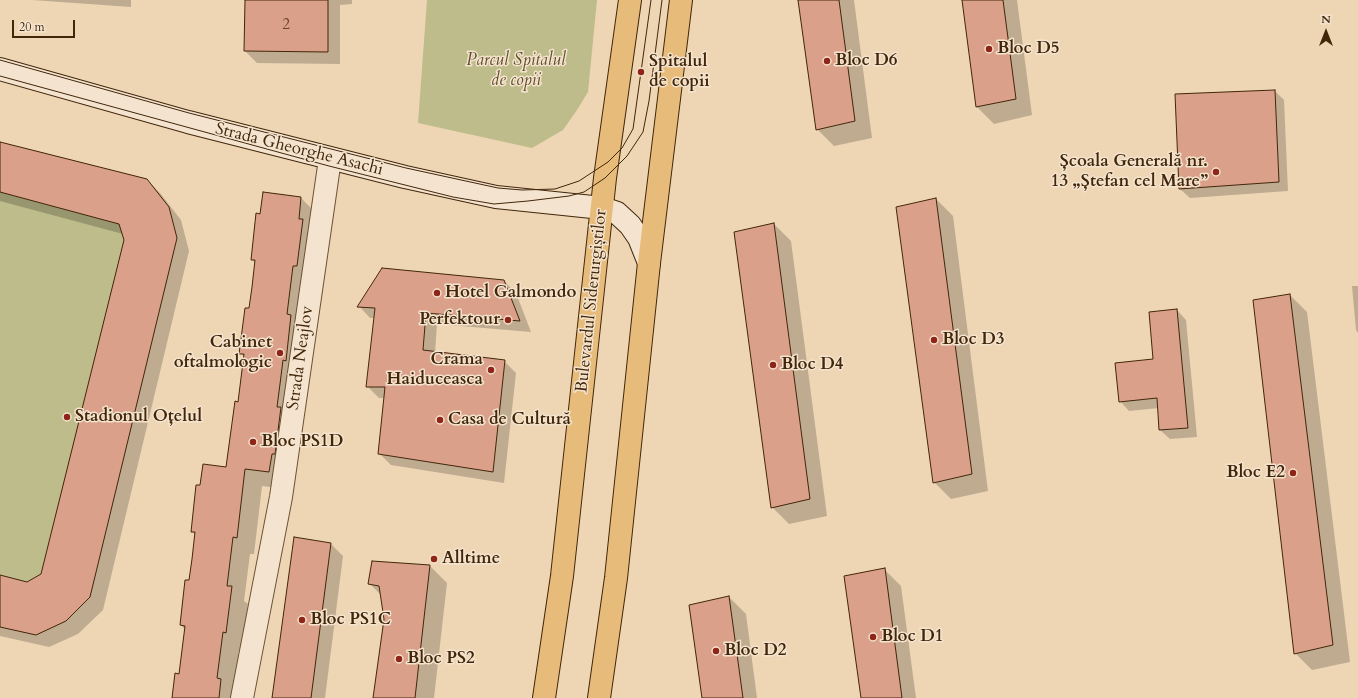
<!DOCTYPE html>
<meta charset="utf-8">
<style>
body{margin:0}
#map{position:relative;width:1358px;height:698px;overflow:hidden;background:#eed6b5;font-family:Cardo,serif}
canvas{display:block}
.north{position:absolute;left:1306px;top:12px;width:40px;height:40px;-webkit-text-stroke:3px #f4e4cf;paint-order:stroke;rotate:0deg;font-size:11px;font-weight:700;line-height:16px;text-align:center;color:#42260a}
.north::after{content:'';display:block;margin:auto;width:14px;height:18px;background:#42260a;clip-path:polygon(50% 0,100% 100%,50% 72%,0 100%)}
.scale{position:absolute;left:12px;top:20px;width:63px;height:18px;box-sizing:border-box;border:2px solid #42260a;border-top:0;padding-left:5px;font-size:12px;line-height:14px;white-space:nowrap;color:#42260a;-webkit-text-stroke:3px #f4e4cf;paint-order:stroke}
</style>
<div id="map">
<canvas width="1358" height="698"></canvas>
<div class="north">N</div>
<div class="scale">20 m</div>
</div>
<script>
const context = document.querySelector('canvas').getContext('2d');
context.lineJoin = 'round';
function fill(path, color) { context.fillStyle = color; context.fill(path, 'evenodd'); }
const poly = rows => new Path2D(rows.map(r => 'M' + r).join(''));
function trace(path, color, width, dash) { context.strokeStyle = color; context.lineWidth = width; context.lineCap = dash ? 'butt' : 'round'; context.setLineDash(dash || []); context.stroke(path); }
function drawText(font, color, halo, rows, align = 'center') {
  context.font = font + ' Cardo,serif'; context.lineWidth = 3; context.setLineDash([]); context.textBaseline = 'middle'; context.strokeStyle = halo; context.fillStyle = color; for (const [text, x, y, turn = 0] of rows) {
    context.save(); context.translate(x, y); context.rotate((+turn || 0) * Math.PI / 180); context.textAlign = isNaN(turn) ? turn : align; if (halo) context.strokeText(text, 0, 0); context.fillText(text, 0, 0); context.restore();
  }
}
const green = poly([
 [427,0,597,0,588,92,577,110,563,130,532,148,418,123],
 [0,142,147,179,169,207,177,238,90,597,66,621,36,635,0,627]
]);
const shadow = poly([
 [32,0,131,0,131,7],
 [246,0,352,0,352,4,340,5,340,64,257,63,245,51],
 [799,0,854,0,872,138,834,146,817,129],
 [963,0,1017,0,1032,115,994,124,977,107],
 [1275,91,1284,100,1288,191,1190,198,1180,189],
 [0,143,147,180,160,193,181,220,189,251,103,610,78,634,49,647,0,636,0,576,27,583,42,575,125,240,123,234,0,201],
 [301,198,318,215,286,489,262,486,254,554,250,554,244,601,248,604,243,649,239,649,234,693,237,698,173,698,180,675,185,630,181,625,190,581,195,535,192,531,201,487,227,468,239,403,245,358,241,353,250,309,255,263,252,259,261,215],
 [936,199,953,216,988,491,951,499,934,482],
 [774,224,791,241,827,516,789,524,772,507],
 [504,281,516,293,531,332,437,324,435,353,504,361,516,373,504,483,391,465,380,454,385,398,379,398,367,386,375,318,370,318,359,306],
 [1352,286,1358,286,1358,333,1356,330],
 [1290,295,1307,312,1350,662,1312,670,1295,653],
 [1177,310,1186,320,1197,437,1170,439,1160,430,1159,408,1129,411,1120,401,1154,360],
 [295,538,331,544,343,556,325,698,273,698],
 [430,566,447,583,434,698,374,698,385,619,382,596,369,583],
 [884,569,901,586,916,698,862,698],
 [729,597,746,614,757,698,703,698]
]);
const building = poly([
 [245,0,328,0,328,52,244,51,245,0],
 [798,0,839,0,855,121,816,130,798,0],
 [962,0,1003,0,1016,99,976,107,962,0],
 [1275,90,1279,182,1179,189,1175,94,1275,90],
 [0,142,147,179,169,207,177,238,90,597,66,621,36,635,0,627,0,575,27,582,41,574,124,240,119,224,0,192,0,142],
 [263,192,301,197,299,219,303,219,297,266,293,266,287,314,291,315,286,361,283,360,280,384,277,407,281,407,275,454,272,454,269,472,245,469,237,538,233,537,227,586,232,586,226,633,223,632,217,678,221,679,219,698,172,698,175,673,179,674,185,626,180,625,185,580,189,580,192,559,195,532,191,532,196,485,200,485,203,464,226,467,235,401,238,402,244,354,239,354,245,308,249,308,252,287,255,260,251,260,256,213,260,214,263,192],
 [936,198,972,474,933,483,896,207,936,198],
 [774,223,810,499,771,508,734,232,774,223],
 [382,268,504,280,520,321,426,313,423,350,505,360,493,472,378,454,385,387,366,387,375,308,357,307,382,268],
 [1290,294,1333,645,1294,654,1253,300,1290,294],
 [1177,309,1188,428,1159,430,1157,398,1119,402,1115,363,1153,359,1149,312,1177,309],
 [294,537,331,543,311,698,272,698,294,537],
 [372,561,430,565,415,698,373,698,384,619,379,586,368,584,372,561],
 [885,568,902,698,861,698,844,576,885,568],
 [729,596,743,698,702,698,689,605,729,596]
]);
const street = poly([
 [242,698,281,497,329,166,333,159]
]);
const secondary = poly([
 [0,69,188,122,405,177,496,197,602,208,617,213,630,225,639,238,649,263]
]);
const primary = poly([
 [544,698,562,576,605,178,630,0],
 [599,698,616,578,649,263,681,0]
]);
const tram = poly([
 [0,60,189,113,406,168,498,188,522,190,555,189,579,181,608,162,622,148,633,129,651,0],
 [0,76,329,166,453,197,494,204,528,201,569,196,584,192,605,178,627,156,643,132,649,101,662,0]
]);
const markers = [
 [989,49,4,"#8f2418"],
 [827,61,4,"#8f2418"],
 [641,72,4,"#8f2418"],
 [1216,172,4,"#8f2418"],
 [437,293,4,"#8f2418"],
 [508,320,4,"#8f2418"],
 [934,340,4,"#8f2418"],
 [280,353,4,"#8f2418"],
 [773,365,4,"#8f2418"],
 [491,370,4,"#8f2418"],
 [67,417,4,"#8f2418"],
 [440,420,4,"#8f2418"],
 [253,442,4,"#8f2418"],
 [1293,473,4,"#8f2418"],
 [434,559,4,"#8f2418"],
 [302,620,4,"#8f2418"],
 [873,637,4,"#8f2418"],
 [716,651,4,"#8f2418"],
 [399,659,4,"#8f2418"]
];
const numberNames = [
 ["2",286,26]
];
const poiNames = [
 ["Bloc D5",997,49],
 ["Bloc D6",835,61],
 ["Spitalul",649,62],
 ["de copii",649,82],
 ["Școala Generală nr.",1208,162,"right"],
 ["13 „Ștefan cel Mare”",1208,182,"right"],
 ["Hotel Galmondo",445,293],
 ["Perfektour",500,320,"right"],
 ["Bloc D3",942,340],
 ["Cabinet",272,343,"right"],
 ["oftalmologic",272,363,"right"],
 ["Crama",483,360,"right"],
 ["Haiduceasca",483,380,"right"],
 ["Bloc D4",781,365],
 ["Stadionul Oțelul",75,417],
 ["Casa de Cultură",448,420],
 ["Bloc PS1D",261,442],
 ["Bloc E2",1285,473,"right"],
 ["Alltime",442,559],
 ["Bloc PS1C",310,620],
 ["Bloc D1",881,637],
 ["Bloc D2",724,651],
 ["Bloc PS2",407,659]
];
const parkNames = [
 ["Parcul Spitalul",516,61],
 ["de copii",516,81]
];
const streetNames = [
 ["Strada Gheorghe Asachi",299,150,14],
 ["Bulevardul Siderurgiștilor",592,301,-84],
 ["Strada Neajlov",301,358,-82]
];
fill(green, '#bebc8a');
fill(shadow, '#0003');
fill(building, '#daa08a');
trace(building, '#42260a', 1);
trace(street, '#6d5235', 24);
trace(secondary, '#42260a', 24);
trace(primary, '#42260a', 24);
trace(street, '#f4e4cf', 22);
trace(secondary, '#f4e4cf', 22);
trace(primary, '#e7bb7a', 22);
trace(tram, '#42260a', 1);
for (const [x, y, r, color] of markers) { const dot = new Path2D(); dot.arc(x, y, r, 0, 2 * Math.PI); context.fillStyle = color; context.fill(dot); trace(dot, '#f4e4cf', 1.5); }
drawText('15px', '#68442a', null, numberNames);
drawText('bold 17px', '#42260a', '#f4e4cf', poiNames, 'left');
drawText('italic 17px', '#614c2a', '#f4e4cf', parkNames);
drawText('17px', '#42260a', '#f4e4cf', streetNames);
</script>
